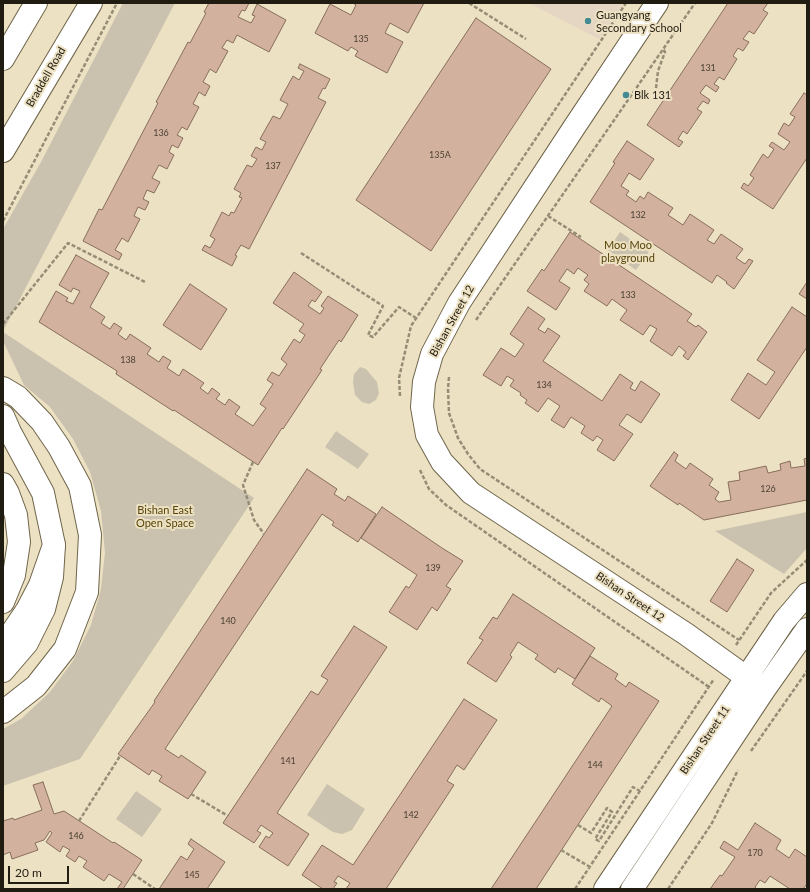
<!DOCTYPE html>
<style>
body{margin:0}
#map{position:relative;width:810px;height:892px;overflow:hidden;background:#ede1c3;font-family:Lato,sans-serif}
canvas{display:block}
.frame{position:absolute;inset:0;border:4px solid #211c11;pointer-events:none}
.scale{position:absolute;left:8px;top:866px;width:61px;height:18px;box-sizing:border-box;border:2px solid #211c11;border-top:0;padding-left:5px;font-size:12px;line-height:14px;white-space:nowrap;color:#211c11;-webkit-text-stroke:3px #ede1c3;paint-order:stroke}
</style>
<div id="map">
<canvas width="810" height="892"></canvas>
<div class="frame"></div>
<div class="scale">20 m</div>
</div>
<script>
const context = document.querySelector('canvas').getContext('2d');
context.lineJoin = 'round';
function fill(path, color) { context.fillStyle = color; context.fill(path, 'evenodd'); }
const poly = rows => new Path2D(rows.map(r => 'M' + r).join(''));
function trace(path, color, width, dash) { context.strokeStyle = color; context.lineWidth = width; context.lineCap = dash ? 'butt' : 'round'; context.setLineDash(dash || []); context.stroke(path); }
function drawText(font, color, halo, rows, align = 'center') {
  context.font = font + ' Lato,sans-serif'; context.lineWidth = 4; context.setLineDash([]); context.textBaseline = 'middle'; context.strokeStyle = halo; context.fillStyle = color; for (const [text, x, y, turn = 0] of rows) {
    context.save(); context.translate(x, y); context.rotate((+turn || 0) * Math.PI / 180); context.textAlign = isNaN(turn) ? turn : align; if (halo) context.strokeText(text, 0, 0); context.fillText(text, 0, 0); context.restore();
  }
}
const education = poly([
 [529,3,624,3,599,39]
]);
const green = poly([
 [123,3,175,3,3,331,3,229,41,162],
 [620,232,649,252,636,270,608,250],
 [3,332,254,498,80,759,3,786,3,729,21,719,50,692,73,661,91,625,101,589,105,553,101,511,90,472,73,439,50,407,24,385,3,341],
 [360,367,366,369,377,382,379,393,376,400,369,404,362,402,355,395,353,382,354,374],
 [336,431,369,454,358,469,325,447],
 [807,512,807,548,784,574,715,531],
 [327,784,365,809,352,830,342,834,333,832,307,815],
 [136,791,162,809,142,837,116,819]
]);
const building = poly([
 [209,3,249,3,245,11,242,10,238,17,251,23,255,16,252,15,257,4,286,20,269,52,237,35,233,43,227,40,222,48,228,51,216,73,210,69,203,82,210,86,205,96,199,92,193,104,199,107,187,130,182,127,177,135,183,138,178,148,172,145,169,152,174,155,167,169,159,165,152,178,160,182,154,193,147,190,143,199,149,202,145,210,138,207,134,216,140,219,128,242,122,238,115,250,122,254,119,260,83,241,99,209,102,210,158,103,156,102,188,42,190,43,206,13,204,12,209,3],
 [353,3,424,3,408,33,390,23,385,33,403,42,387,73,355,56,358,51,351,47,348,51,315,33,330,4,351,15,356,5,353,3],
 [728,3,768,3,763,10,768,13,754,34,749,31,743,39,749,42,743,51,738,48,733,56,737,59,724,80,719,77,714,84,719,87,716,92,706,85,700,93,710,100,708,104,703,101,697,109,702,112,687,134,683,131,678,139,683,142,679,147,647,125,728,3],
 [476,18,551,69,431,251,356,200,476,18],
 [300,64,330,79,325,89,323,88,318,98,326,102,249,249,241,245,235,255,237,256,232,266,202,250,205,245,210,248,215,239,210,236,222,212,229,216,231,212,234,213,242,198,239,197,241,193,234,189,247,165,252,167,257,159,251,156,256,147,262,150,266,142,260,139,273,116,280,119,288,104,280,100,293,76,299,80,304,71,298,68,300,64],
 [804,93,807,95,807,158,773,209,741,188,744,183,748,186,754,178,750,175,763,154,768,158,774,149,769,146,772,142,784,150,790,142,778,134,784,123,789,126,795,117,790,114,804,93],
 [627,141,654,159,640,180,629,173,621,186,629,191,626,195,636,202,640,196,644,199,648,192,673,208,668,215,683,225,690,214,714,230,707,240,714,244,721,234,743,249,736,258,745,264,749,259,753,261,734,289,726,283,727,282,717,275,712,283,590,202,615,163,613,162,627,141],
 [570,232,692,314,687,321,696,327,698,325,707,332,688,360,683,356,686,352,679,346,672,356,650,341,657,329,650,325,643,335,620,320,627,310,612,299,607,306,584,291,589,284,584,280,588,275,578,268,574,274,567,269,559,281,570,288,556,310,527,291,542,269,544,271,570,232],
 [76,255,109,273,90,307,105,317,101,323,110,329,114,323,122,328,118,334,126,340,130,334,151,348,147,354,159,362,163,356,171,361,167,368,179,376,183,369,204,383,200,388,208,394,212,388,220,394,216,399,225,405,229,399,240,407,235,414,253,426,266,408,260,404,273,384,267,380,272,372,279,376,287,364,281,359,294,339,300,343,305,335,299,331,304,324,273,303,294,272,322,292,315,302,312,300,308,306,320,314,324,308,321,306,328,296,358,315,341,342,339,340,320,369,322,370,283,429,282,428,258,465,174,410,173,411,116,374,117,371,39,322,56,291,68,298,66,301,73,304,80,291,73,288,71,292,59,285,76,255],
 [807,282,807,299,799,294,807,282],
 [190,284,227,309,201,350,163,325,190,284],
 [528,307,545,319,538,329,545,333,548,328,560,336,543,361,602,401,620,374,633,383,630,388,635,391,641,381,660,394,641,423,627,414,619,425,633,434,614,461,597,450,603,440,597,436,593,441,581,433,585,426,571,417,564,428,551,420,560,406,548,398,538,412,525,403,527,400,520,395,521,393,510,386,514,380,507,376,501,386,483,375,501,348,515,357,524,344,510,334,528,307],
 [792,307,807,317,807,347,759,419,731,400,748,373,766,385,775,372,757,360,792,307],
 [674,452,678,455,675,461,686,469,690,463,713,479,709,485,719,492,715,499,719,502,731,500,728,482,740,480,739,472,766,466,768,473,781,470,780,464,790,461,791,468,805,466,804,459,807,458,807,500,704,520,679,503,678,505,650,486,674,452],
 [307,469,337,489,334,494,345,501,348,496,376,514,358,542,332,525,334,522,322,514,165,749,179,758,181,755,206,772,188,799,159,781,162,776,152,770,149,775,118,754,155,702,154,701,307,469],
 [382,507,442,548,463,561,446,586,451,589,437,611,432,607,417,630,389,612,406,586,409,588,417,575,361,538,382,507],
 [737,559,754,570,727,612,710,601,737,559],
 [513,594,595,648,575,679,558,668,555,673,535,659,538,655,518,642,510,655,512,657,496,682,467,663,483,640,479,638,493,617,497,619,513,594],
 [354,626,387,647,277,813,309,834,288,866,259,847,266,836,269,838,273,833,261,825,257,831,261,833,254,843,223,823,311,691,318,695,328,680,321,676,354,626],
 [590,656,618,674,615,679,626,687,629,682,659,701,536,889,491,889,612,706,601,698,599,702,572,684,590,656],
 [464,699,497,720,464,770,457,765,447,781,454,785,386,889,346,889,350,883,338,876,334,882,337,883,333,889,323,889,302,875,322,845,353,865,464,699],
 [43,782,54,814,64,811,113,843,114,842,142,860,123,889,117,889,122,882,109,874,104,881,83,867,87,861,79,856,75,862,66,856,70,850,63,846,60,852,46,842,52,833,50,831,44,840,35,843,38,850,12,859,10,852,3,855,3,821,13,818,14,820,42,810,33,785,43,782],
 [755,823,781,840,776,849,789,858,795,849,807,857,807,884,803,889,790,889,770,876,765,883,760,880,755,887,757,889,710,889,720,875,722,876,735,857,720,848,724,841,738,850,755,823],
 [191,839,225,862,207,889,159,889,181,856,187,860,194,849,188,844,191,839]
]);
const path = poly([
 [469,3,526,39],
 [656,88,658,71,665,52,663,49],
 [548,216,581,237],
 [3,221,117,3],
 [301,253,383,306,368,335,373,337,399,307,416,318],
 [476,320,695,3],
 [3,324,68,243,145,282],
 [449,377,448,389,449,413,458,438,468,454,480,469,739,640],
 [400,396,399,378,411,326,626,3],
 [253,462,243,485,254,520,264,534],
 [420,470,429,489,446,505,709,687],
 [736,645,771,593,807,560],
 [751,751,807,671],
 [191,794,228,816],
 [79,821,120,756],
 [578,825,591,833,607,808,612,812,595,839,599,841,633,787,640,791],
 [561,850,590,867],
 [133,874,155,889],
 [575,889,714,679],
 [668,889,712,823,738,770]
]);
const tertiary = poly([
 [657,3,575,126,459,303,432,354,424,382,422,407,427,435,442,462,471,493,686,634,764,690],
 [605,889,784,621,807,594],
 [632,889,764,690,807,629]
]);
const primary = poly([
 [3,151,91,3],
 [3,416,10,432,43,493,54,545,40,585,27,610,8,638,3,643]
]);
const trunk = poly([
 [3,59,36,3],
 [3,388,18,397,42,422,59,447,80,486,90,535,87,592,65,649,36,686,3,712],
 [3,484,8,493,16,515,19,542,14,575,3,602],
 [3,671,27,643,44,609,52,577,54,545]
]);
const markers = [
 [588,21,4,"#438a93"],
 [626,95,4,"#438a93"]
];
const numberNames = [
 ["135",361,39],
 ["131",708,68],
 ["136",161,133],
 ["135A",440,155],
 ["137",273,166],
 ["132",638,215],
 ["133",628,295],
 ["138",128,360],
 ["134",544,385],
 ["126",768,489],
 ["139",433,568],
 ["140",228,621],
 ["141",288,761],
 ["144",595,765],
 ["142",411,815],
 ["146",76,836],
 ["170",755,853],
 ["145",192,875]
];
const poiNames = [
 ["Guangyang",596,15],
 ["Secondary School",596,28],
 ["Blk 131",634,95]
];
const streetNames = [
 ["Braddell Road",46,77,-60],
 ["Bishan Street 12",452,321,-61],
 ["Bishan Street 12",630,597,34],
 ["Bishan Street 11",705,740,-56]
];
const parkNames = [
 ["Moo Moo",628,245],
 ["playground",628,258],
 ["Bishan East",165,510],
 ["Open Space",165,523]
];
fill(education, '#e5d6c3');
fill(green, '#cac2ae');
fill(building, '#d2b29e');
trace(building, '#876d5d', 1);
trace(tertiary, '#6f654a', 24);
trace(primary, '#6f654a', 24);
trace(trunk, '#6f654a', 24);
trace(path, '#968d77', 2.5, [4, 2]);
trace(tertiary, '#fff', 22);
trace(primary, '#fff', 22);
trace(trunk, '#fff', 22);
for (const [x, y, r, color] of markers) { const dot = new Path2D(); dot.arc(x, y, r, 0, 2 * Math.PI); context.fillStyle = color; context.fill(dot); trace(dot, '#ede1c3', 1.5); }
drawText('9px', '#4d4234', null, numberNames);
drawText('11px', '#211c11', '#ede1c3', poiNames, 'left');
drawText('11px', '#211c11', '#ede1c3', streetNames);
drawText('11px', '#574408', '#ede1c3', parkNames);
</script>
